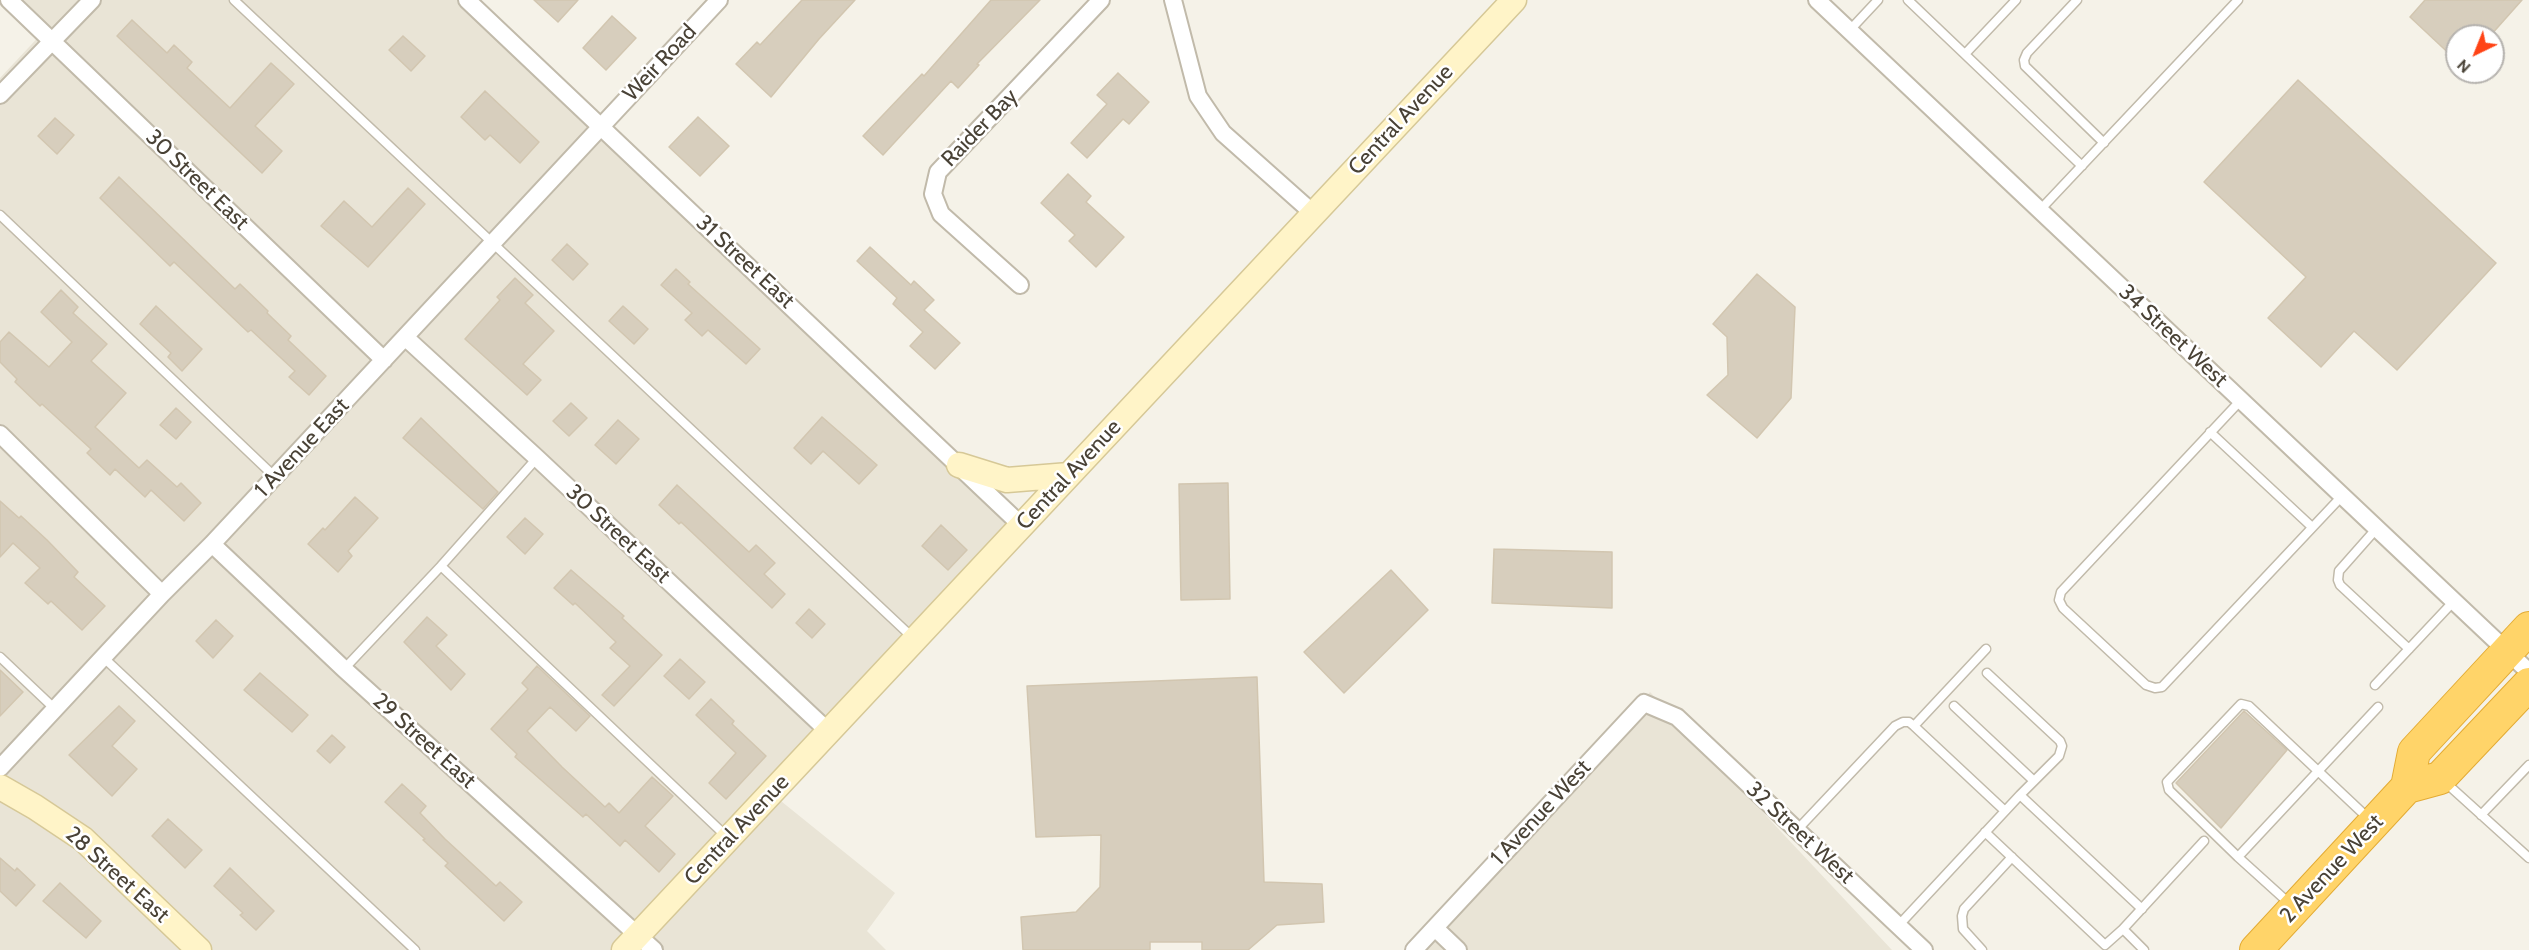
<!DOCTYPE html>
<style>
body{margin:0}
#map{position:relative;width:2529px;height:950px;overflow:hidden;background:#f5f2e8;font-family:Cabin,sans-serif}
canvas{display:block}
.north{position:absolute;left:2445px;top:24px;width:60px;height:60px;box-sizing:border-box;background:#fff;border:2px solid #b6b3af;border-radius:50%;rotate:223deg;font-size:16px;font-weight:700;line-height:24px;text-align:center;color:#494236}
.north::after{content:'';display:block;margin:auto;width:21px;height:27px;background:#ff4315;clip-path:polygon(50% 0,100% 100%,50% 72%,0 100%)}
</style>
<div id="map">
<canvas width="2529" height="950"></canvas>
<div class="north">N</div>
</div>
<script>
const context = document.querySelector('canvas').getContext('2d');
context.lineJoin = 'round';
function fill(path, color) { context.fillStyle = color; context.fill(path, 'evenodd'); }
const poly = rows => new Path2D(rows.map(r => 'M' + r).join(''));
function trace(path, color, width, dash) { context.strokeStyle = color; context.lineWidth = width; context.lineCap = dash ? 'butt' : 'round'; context.setLineDash(dash || []); context.stroke(path); }
function drawText(font, color, halo, rows, align = 'center') {
  context.font = font + ' Cabin,sans-serif'; context.lineWidth = 5; context.setLineDash([]); context.textBaseline = 'middle'; context.strokeStyle = halo; context.fillStyle = color; for (const [text, x, y, turn = 0] of rows) {
    context.save(); context.translate(x, y); context.rotate((+turn || 0) * Math.PI / 180); context.textAlign = isNaN(turn) ? turn : align; if (halo) context.strokeText(text, 0, 0); context.fillText(text, 0, 0); context.restore();
  }
}
const residential = poly([
 [13,0,459,0,1010,525,766,789,895,893,867,931,886,950,0,950,0,78,45,30],
 [1650,692,1892,950,1412,950]
]);
const building = poly([
 [534,0,578,0,558,22,534,0],
 [802,0,855,0,819,39,771,97,736,64,757,42,760,45,802,0],
 [991,0,1040,0,977,64,979,65,958,88,951,81,883,155,863,136,922,74,924,76,991,0],
 [2425,0,2522,0,2490,36,2457,36,2457,61,2410,17,2425,0],
 [612,16,636,38,606,70,583,48,612,16],
 [132,20,167,53,174,45,192,62,187,68,230,108,271,63,294,84,255,126,282,151,262,173,117,36,132,20],
 [403,36,425,56,411,71,389,50,403,36],
 [1118,73,1149,102,1129,124,1123,119,1087,158,1071,143,1107,104,1097,95,1118,73],
 [2298,80,2496,263,2397,370,2354,331,2321,367,2268,318,2306,277,2204,182,2298,80],
 [485,91,539,142,520,163,490,135,485,140,461,117,485,91],
 [698,117,729,146,700,176,669,147,698,117],
 [55,118,74,135,57,154,38,136,55,118],
 [1068,174,1091,196,1086,202,1124,237,1096,267,1069,241,1075,235,1041,203,1068,174],
 [119,177,235,289,240,284,268,311,267,313,291,336,288,340,326,376,309,395,289,377,295,371,251,330,248,332,174,262,170,266,100,198,119,177],
 [408,188,425,204,368,267,321,226,344,201,372,227,408,188],
 [567,244,588,264,573,280,552,260,567,244],
 [870,247,911,285,914,281,934,300,924,310,960,343,935,369,910,346,923,332,893,304,897,298,857,261,870,247],
 [676,269,690,282,688,284,760,349,746,364,708,330,702,336,685,320,692,313,661,285,676,269],
 [1757,274,1795,307,1791,398,1757,438,1707,395,1728,375,1727,337,1713,324,1757,274],
 [515,278,533,295,525,303,554,331,523,364,541,380,527,395,465,339,500,300,497,297,515,278],
 [61,290,78,307,73,313,107,344,91,361,126,393,95,427,139,468,147,460,177,487,181,483,201,503,184,521,151,490,145,497,115,469,110,475,87,453,91,449,42,404,40,406,15,382,17,379,0,362,0,342,9,332,49,367,72,342,41,312,61,290],
 [156,306,202,349,182,371,168,357,171,353,140,324,156,306],
 [623,306,648,329,634,344,609,321,623,306],
 [571,403,587,418,569,436,553,421,571,403],
 [176,408,191,422,176,439,160,425,176,408],
 [822,417,877,465,859,484,823,451,811,464,794,448,822,417],
 [421,418,498,492,483,509,403,438,421,418],
 [618,420,639,439,616,464,595,445,618,420],
 [1228,483,1230,599,1181,600,1179,484,1228,483],
 [677,485,749,552,756,545,775,563,764,574,785,594,772,608,681,522,679,524,659,505,677,485],
 [355,497,378,518,348,551,352,556,338,572,308,544,323,528,325,530,355,497],
 [0,501,19,518,21,516,47,540,78,572,74,577,105,606,82,630,51,601,48,604,25,583,40,568,13,543,0,557,0,501],
 [525,518,543,534,525,554,507,537,525,518],
 [941,525,967,550,948,570,922,546,941,525],
 [1494,549,1612,552,1612,608,1492,603,1494,549],
 [571,570,624,616,622,618,662,655,614,706,602,695,630,666,610,648,616,642,575,603,573,605,554,588,571,570],
 [1391,570,1428,610,1344,693,1304,652,1391,570],
 [809,609,825,624,812,638,796,623,809,609],
 [427,617,447,635,436,646,465,674,451,690,404,642,427,617],
 [216,620,233,636,213,658,196,641,216,620],
 [680,659,705,682,689,699,664,676,680,659],
 [537,666,590,716,576,731,550,707,527,731,562,767,605,807,609,803,619,813,652,777,673,796,645,826,675,854,659,872,625,840,620,846,586,814,583,817,515,757,517,754,491,729,528,689,522,683,537,666],
 [0,670,23,692,0,716,0,670],
 [260,673,308,715,292,732,244,690,260,673],
 [1257,677,1264,882,1322,884,1324,922,1277,925,1248,950,1202,950,1202,942,1150,942,1150,950,1023,950,1021,917,1076,912,1100,887,1101,835,1036,837,1027,686,1257,677],
 [711,699,734,721,732,724,766,756,726,799,709,783,736,753,696,715,711,699],
 [119,706,135,721,112,746,137,769,112,796,69,755,119,706],
 [2244,711,2287,750,2221,828,2176,783,2244,711],
 [332,735,345,747,330,763,317,751,332,735],
 [402,784,426,806,420,813,445,839,496,886,500,882,522,902,504,921,445,866,448,863,423,840,425,839,385,802,402,784],
 [168,819,202,850,185,868,152,836,168,819],
 [0,858,15,871,17,868,35,885,16,906,0,891,0,858],
 [230,868,274,911,256,930,240,915,243,913,214,886,230,868],
 [60,883,101,921,86,938,43,901,60,883]
]);
const lane = poly([
 [234,0,912,637],
 [1908,0,2082,166],
 [2077,0,2027,53,2024,60,2025,66,2104,143],
 [1849,31,1878,0],
 [1965,54,2016,0],
 [2040,210,2238,0],
 [0,215,274,476],
 [2241,400,2061,592,2059,600,2063,608,2146,685,2155,688,2162,687,2342,496],
 [2210,432,2312,527],
 [2377,528,2339,571,2338,580,2340,585,2409,649],
 [441,566,726,836],
 [0,657,56,710],
 [104,658,415,950],
 [344,669,441,566,537,458],
 [1987,673,2060,741,2062,746,2059,756,2020,795],
 [2375,685,2454,601],
 [1954,706,2034,781],
 [1914,726,1986,649],
 [2445,782,2529,858],
 [2481,815,2529,765],
 [1797,830,1895,726,1903,722,1909,722,1914,726,2005,811],
 [1985,832,2105,945,2123,929],
 [2238,857,2169,790,2167,782,2241,704,2249,706,2369,819],
 [2290,904,2238,857,2378,707],
 [1898,926,2020,795,2142,909],
 [1982,950,1963,929,1962,916,1964,909,2012,857],
 [2144,950,2123,929,2204,841]
]);
const street = poly([
 [9,0,384,360],
 [467,0,1022,526],
 [1173,0,1198,96,1223,133,1314,214],
 [1817,0,2529,672],
 [0,95,92,0],
 [1020,285,941,214,933,194,938,172,1101,0],
 [405,337,537,458,829,732],
 [0,434,162,594],
 [212,544,344,669,654,950],
 [0,768,162,594,212,544,719,0],
 [1435,928,1458,950],
 [1414,950,1644,703,1677,717,1924,950]
]);
const secondary = poly([
 [959,465,1007,480,1069,475],
 [0,787,35,807,83,839,199,950],
 [624,950,1514,0]
]);
const highway = poly([
 [2407,787,2414,752,2529,628],
 [2256,950,2407,787,2440,778,2529,684]
]);
const streetNames = [
 ["Weir Road",660,63,-47],
 ["Central Avenue",1401,120,-47],
 ["Raider Bay",980,128,-46],
 ["30 Street East",197,180,44],
 ["31 Street East",745,262,43],
 ["34 Street West",2173,336,43],
 ["1 Avenue East",302,448,-47],
 ["Central Avenue",1069,475,-47],
 ["30 Street East",618,534,43],
 ["29 Street East",424,741,42],
 ["1 Avenue West",1541,813,-47],
 ["Central Avenue",737,830,-47],
 ["32 Street West",1800,833,43],
 ["2 Avenue West",2332,869,-47],
 ["28 Street East",117,875,42]
];
fill(residential, '#e9e4d6');
fill(building, '#d7cebd');
trace(building, '#d2c6b0', 1.5);
trace(lane, '#c1baaa', 11);
trace(street, '#c1baaa', 20);
trace(secondary, '#d6c897', 27);
trace(highway, '#e3ab34', 34);
trace(lane, '#fff', 8);
trace(street, '#fff', 16);
trace(secondary, '#fff4c8', 24);
trace(highway, '#ffd469', 32);
drawText('22px', '#494236', '#fff', streetNames);
</script>
